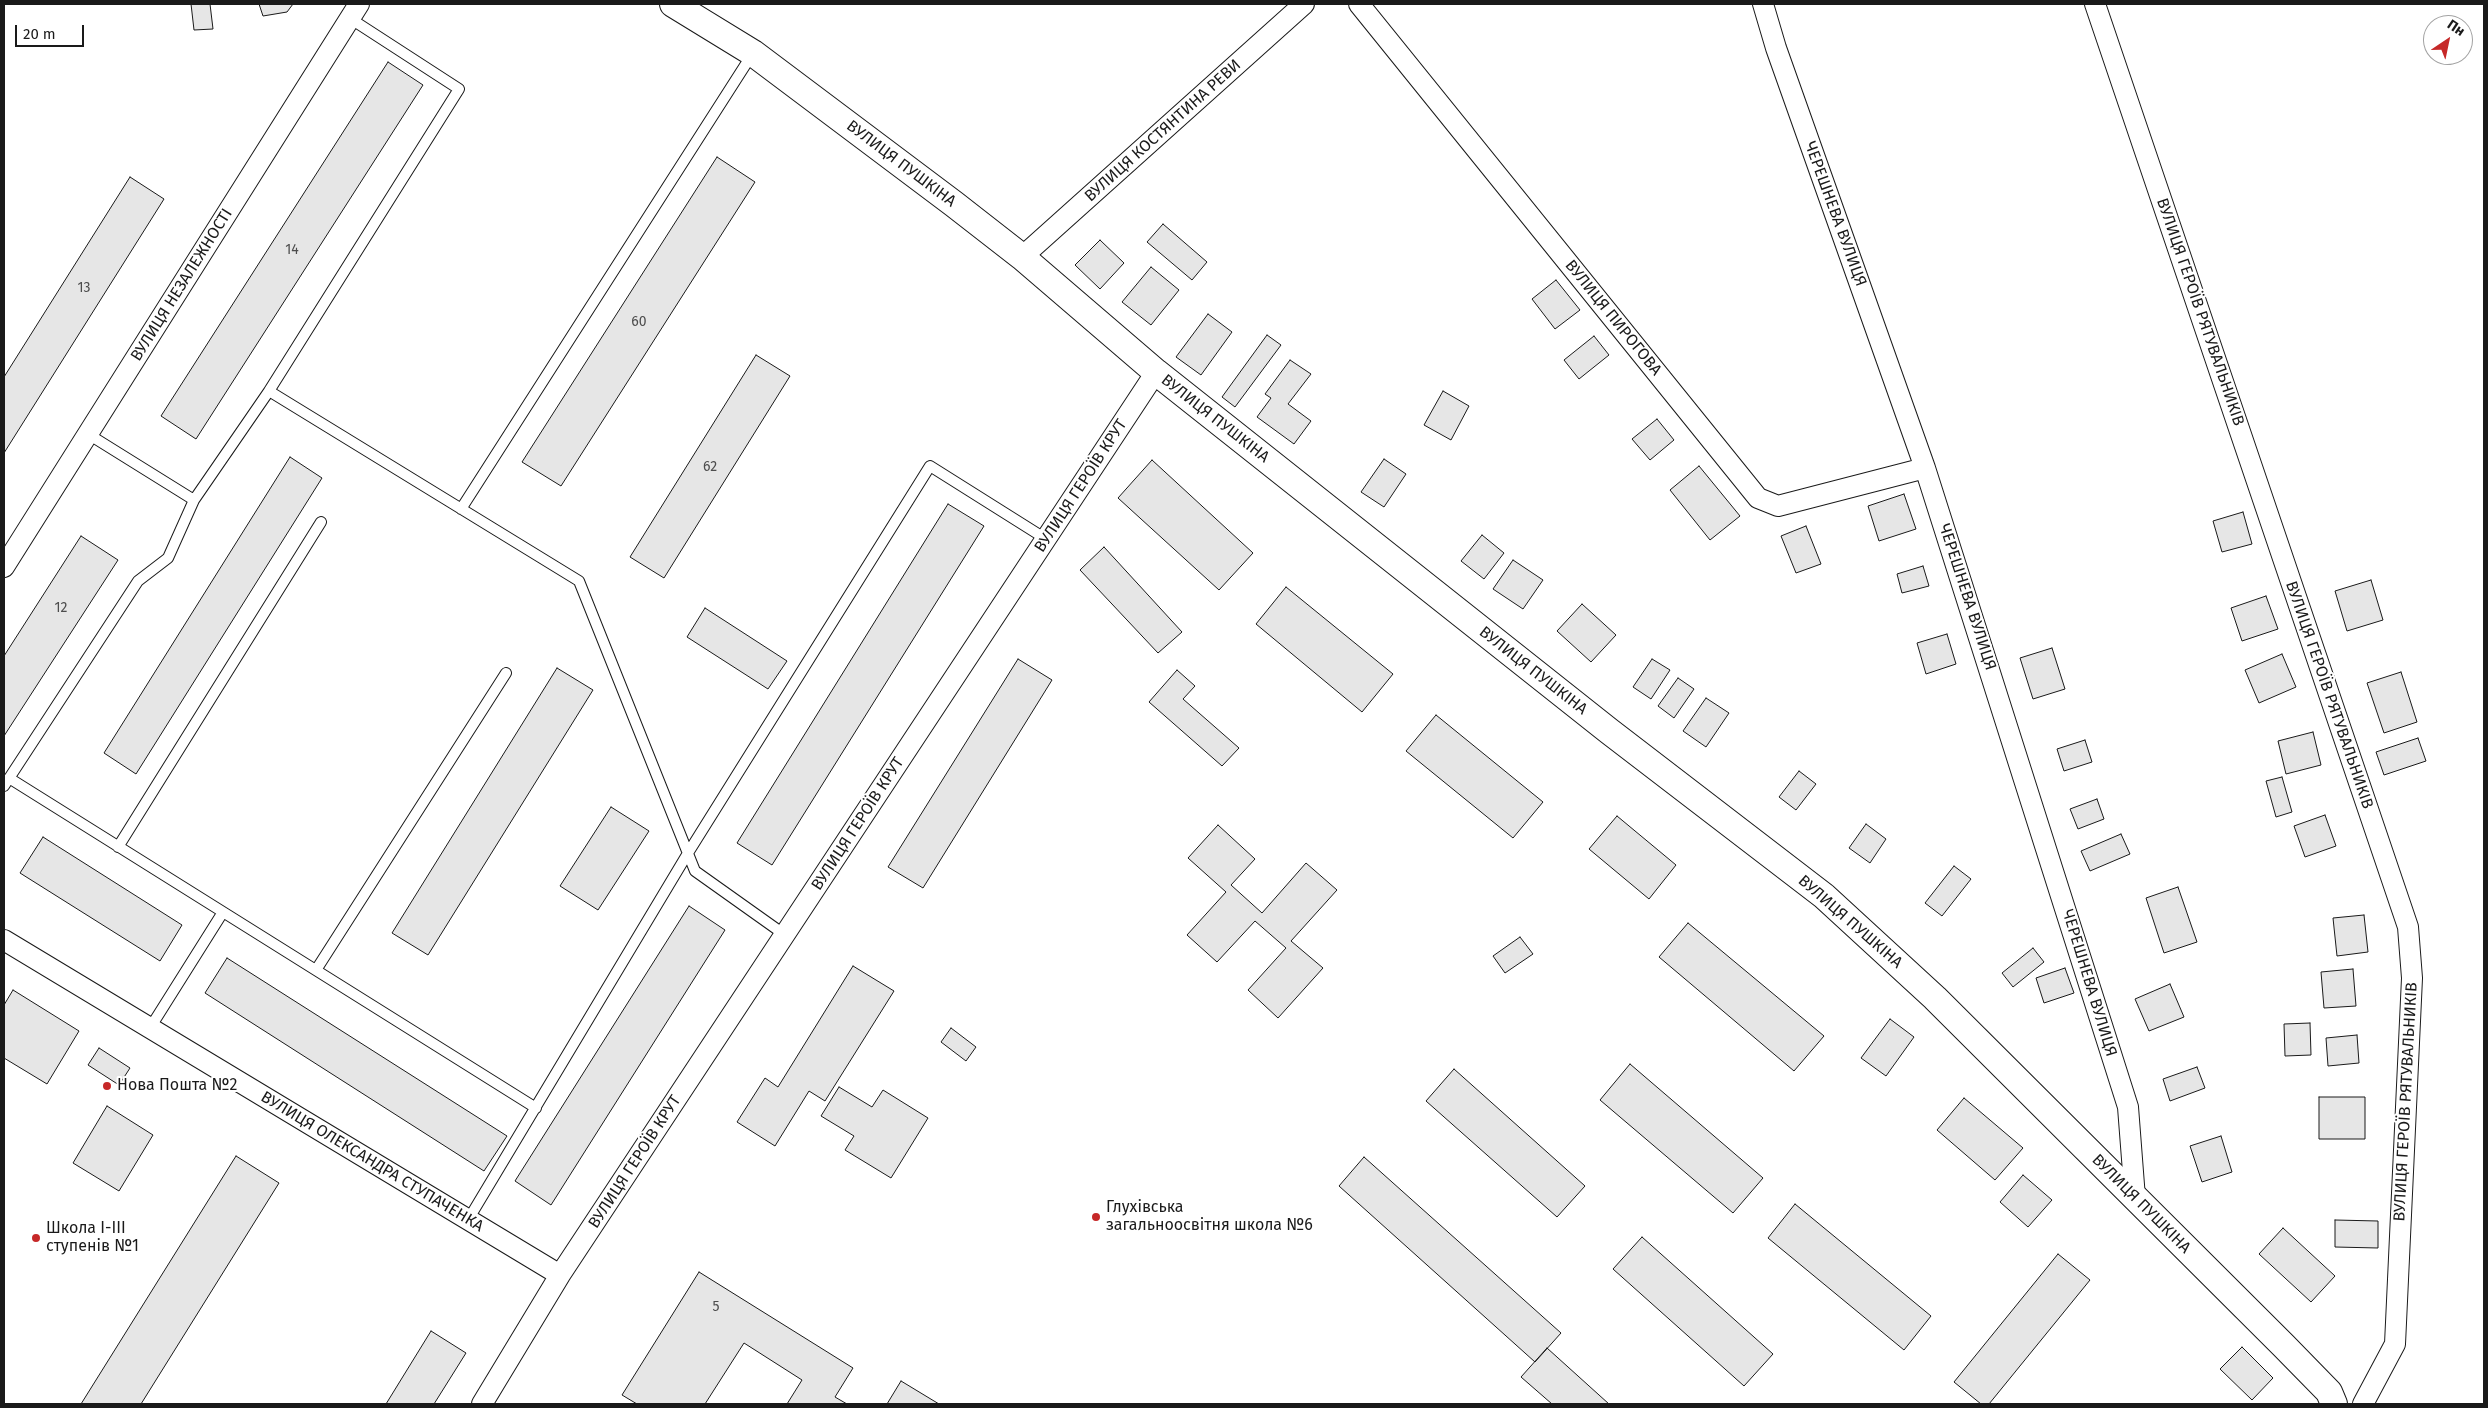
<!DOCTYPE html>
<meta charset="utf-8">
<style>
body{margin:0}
#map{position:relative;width:2488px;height:1408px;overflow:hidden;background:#fff;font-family:"Fira Sans",sans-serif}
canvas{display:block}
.frame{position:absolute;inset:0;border:5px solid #1a1a1a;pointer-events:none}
.north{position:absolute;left:2423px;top:15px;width:50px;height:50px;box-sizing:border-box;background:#fff;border:1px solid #a3a3a3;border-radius:50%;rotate:34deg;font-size:14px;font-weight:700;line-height:20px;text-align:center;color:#1a1a1a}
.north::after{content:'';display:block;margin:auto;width:18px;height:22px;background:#c62828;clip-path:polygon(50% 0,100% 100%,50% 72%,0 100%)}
.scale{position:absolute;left:15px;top:25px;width:69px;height:22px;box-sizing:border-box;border:2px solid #1a1a1a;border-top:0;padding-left:6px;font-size:15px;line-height:18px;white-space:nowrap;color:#1a1a1a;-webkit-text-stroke:4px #fff;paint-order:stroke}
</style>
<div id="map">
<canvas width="2488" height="1408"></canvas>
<div class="frame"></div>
<div class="north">Пн</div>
<div class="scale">20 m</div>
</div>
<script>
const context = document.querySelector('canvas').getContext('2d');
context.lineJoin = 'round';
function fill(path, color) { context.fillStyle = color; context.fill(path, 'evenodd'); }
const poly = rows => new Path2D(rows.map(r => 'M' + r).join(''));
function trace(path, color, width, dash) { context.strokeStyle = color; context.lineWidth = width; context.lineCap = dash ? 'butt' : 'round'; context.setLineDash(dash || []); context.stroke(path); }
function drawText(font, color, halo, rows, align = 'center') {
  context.font = font + ' "Fira Sans",sans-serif'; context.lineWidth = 4; context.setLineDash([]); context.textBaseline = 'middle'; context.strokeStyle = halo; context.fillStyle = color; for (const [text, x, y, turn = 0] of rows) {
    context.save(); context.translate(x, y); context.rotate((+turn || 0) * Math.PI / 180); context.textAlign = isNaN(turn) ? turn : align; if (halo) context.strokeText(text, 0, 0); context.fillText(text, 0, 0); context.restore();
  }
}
const building = poly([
 [191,4,210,4,213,29,194,30,191,4],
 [259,4,293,4,287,12,263,16,259,4],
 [388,62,423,85,196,439,161,416,388,62],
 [717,157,755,182,561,486,522,462,717,157],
 [130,177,164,199,4,453,4,377,130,177],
 [1163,224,1207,262,1192,280,1147,242,1163,224],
 [1100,240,1124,263,1100,289,1075,265,1100,240],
 [1151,267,1179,290,1151,325,1122,302,1151,267],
 [1556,280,1580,310,1555,329,1532,299,1556,280],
 [1208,314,1232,332,1201,375,1176,357,1208,314],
 [1267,335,1281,345,1235,407,1222,397,1267,335],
 [1594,336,1609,355,1579,379,1564,360,1594,336],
 [756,355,790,376,664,578,630,557,756,355],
 [1290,360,1311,374,1288,404,1311,421,1294,444,1257,417,1271,398,1265,394,1290,360],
 [1443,391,1469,406,1451,440,1424,425,1443,391],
 [1657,419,1674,440,1650,460,1632,439,1657,419],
 [290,457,322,478,136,774,104,753,290,457],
 [1384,459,1406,474,1384,507,1361,492,1384,459],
 [1152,460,1253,553,1219,590,1118,498,1152,460],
 [1699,466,1740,516,1710,540,1670,490,1699,466],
 [1904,494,1916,529,1879,541,1868,506,1904,494],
 [948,504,984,526,772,865,737,843,948,504],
 [2243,512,2252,544,2222,552,2213,521,2243,512],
 [1806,526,1821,564,1796,573,1781,536,1806,526],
 [1482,535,1504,553,1484,579,1461,561,1482,535],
 [81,536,118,560,4,736,4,656,81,536],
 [1104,547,1182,632,1158,653,1080,570,1104,547],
 [1513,560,1543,580,1523,609,1493,589,1513,560],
 [1923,566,1929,586,1902,593,1897,574,1923,566],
 [2371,580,2383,620,2347,631,2335,591,2371,580],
 [1286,587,1393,674,1362,712,1256,624,1286,587],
 [2266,596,2278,629,2242,641,2231,608,2266,596],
 [1582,604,1616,635,1591,662,1557,631,1582,604],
 [705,608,787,661,768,689,687,637,705,608],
 [1947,634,1956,664,1926,674,1917,643,1947,634],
 [2052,648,2065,689,2033,699,2020,658,2052,648],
 [2282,654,2296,687,2259,703,2245,670,2282,654],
 [1018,659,1052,680,923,888,888,867,1018,659],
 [1652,659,1670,670,1651,699,1633,687,1652,659],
 [557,668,593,690,428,955,392,933,557,668],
 [1177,670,1195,686,1183,699,1239,748,1222,766,1149,702,1177,670],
 [2401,672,2417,722,2384,733,2367,683,2401,672],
 [1678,678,1694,689,1674,718,1658,706,1678,678],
 [1706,698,1729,713,1706,747,1683,731,1706,698],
 [1436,715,1543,802,1513,838,1406,751,1436,715],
 [2313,732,2321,765,2286,774,2278,741,2313,732],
 [2418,738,2426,761,2384,775,2376,752,2418,738],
 [2085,740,2092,762,2064,771,2057,749,2085,740],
 [1799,771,1816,784,1796,810,1779,797,1799,771],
 [2282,777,2292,812,2276,817,2266,781,2282,777],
 [2097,799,2104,819,2078,829,2070,809,2097,799],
 [611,807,649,831,598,910,560,886,611,807],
 [2325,815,2336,846,2305,857,2294,826,2325,815],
 [1617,816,1676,865,1649,899,1589,849,1617,816],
 [1866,824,1886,839,1870,863,1849,848,1866,824],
 [1218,825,1255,859,1231,885,1262,913,1306,863,1337,890,1291,941,1323,968,1278,1018,1248,990,1286,948,1255,921,1217,962,1187,935,1226,892,1188,858,1218,825],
 [2121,834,2130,854,2090,871,2081,851,2121,834],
 [43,837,182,925,160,961,20,873,43,837],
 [1954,866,1971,879,1942,916,1925,903,1954,866],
 [2178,887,2197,942,2164,953,2146,898,2178,887],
 [689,906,725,930,551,1205,515,1181,689,906],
 [2364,915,2368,952,2337,956,2333,918,2364,915],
 [1688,923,1824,1036,1794,1071,1659,957,1688,923],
 [1520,937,1533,954,1505,973,1493,956,1520,937],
 [2033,948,2044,962,2013,987,2002,973,2033,948],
 [227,958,507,1136,484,1171,205,993,227,958],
 [853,966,894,991,825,1101,809,1091,775,1146,737,1122,765,1078,778,1087,853,966],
 [2065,968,2074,993,2044,1003,2036,978,2065,968],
 [2353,969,2356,1006,2324,1008,2321,972,2353,969],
 [2170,984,2184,1017,2149,1031,2135,999,2170,984],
 [13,990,79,1031,47,1084,4,1058,4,1005,13,990],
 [1890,1019,1914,1037,1886,1076,1861,1058,1890,1019],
 [2310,1023,2311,1055,2285,1056,2284,1024,2310,1023],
 [951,1028,976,1047,966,1061,941,1042,951,1028],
 [2357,1035,2359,1063,2328,1066,2326,1038,2357,1035],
 [99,1048,130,1068,119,1085,88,1065,99,1048],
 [1630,1064,1763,1178,1733,1213,1600,1100,1630,1064],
 [2197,1067,2205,1088,2170,1101,2163,1079,2197,1067],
 [1454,1069,1585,1186,1557,1217,1426,1101,1454,1069],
 [839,1087,872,1107,883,1090,928,1118,891,1178,845,1150,854,1136,821,1116,839,1087],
 [2319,1097,2365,1097,2365,1139,2319,1139,2319,1097],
 [1964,1098,2023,1148,1995,1180,1937,1130,1964,1098],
 [107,1106,153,1135,119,1191,73,1163,107,1106],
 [2221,1136,2232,1172,2202,1182,2190,1146,2221,1136],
 [236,1156,279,1183,141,1404,81,1404,236,1156],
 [1364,1157,1561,1333,1535,1362,1339,1186,1364,1157],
 [2023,1175,2052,1200,2028,1227,2000,1202,2023,1175],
 [1795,1204,1931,1316,1904,1350,1768,1238,1795,1204],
 [2335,1220,2378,1221,2378,1248,2335,1247,2335,1220],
 [2283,1228,2335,1276,2311,1302,2259,1254,2283,1228],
 [1642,1237,1773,1354,1744,1386,1613,1269,1642,1237],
 [2058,1254,2090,1280,1989,1404,1981,1404,1954,1382,2058,1254],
 [699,1272,853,1368,835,1397,847,1404,787,1404,802,1380,744,1343,705,1404,637,1404,622,1395,699,1272],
 [431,1331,466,1353,434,1404,386,1404,431,1331],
 [2242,1347,2273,1378,2252,1400,2220,1369,2242,1347],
 [1547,1348,1609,1404,1552,1404,1521,1377,1547,1348],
 [901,1381,939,1404,887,1404,901,1381]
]);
const service = poly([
 [269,391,459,89,351,19],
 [88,434,194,500,269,391,579,581,695,871,785,935],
 [461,509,753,53],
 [9,778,536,1108],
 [4,786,138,581,168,558,194,500],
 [118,847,321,522],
 [316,970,506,673],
 [150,1028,223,912],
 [468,1220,688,853,930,466,1046,539]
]);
const minor = poly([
 [1359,4,1758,498,1778,506,1925,468],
 [1763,4,1776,48,1925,468,2128,1107,2135,1198],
 [2095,4,2408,927,2412,978,2395,1344,2363,1404],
 [1022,257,1304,4],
 [4,567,359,4],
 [4,940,560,1275],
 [482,1404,560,1275,1156,372]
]);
const tertiary = poly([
 [673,4,753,53,954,204,1022,257,1156,372,1609,731,1824,896,1935,998,2284,1346,2329,1392,2334,1404]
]);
const markers = [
 [107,1086,5,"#c62828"],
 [1096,1217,5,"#c62828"],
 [36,1238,5,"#c62828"]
];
const numberNames = [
 ["14",292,250],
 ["13",84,288],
 ["60",639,322],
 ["62",710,467],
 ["12",61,608],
 ["5",716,1307]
];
const streetNames = [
 ["ВУЛИЦЯ КОСТЯНТИНА РЕВИ",1163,131,-42],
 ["ВУЛИЦЯ ПУШКІНА",901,164,37],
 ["ЧЕРЕШНЕВА ВУЛИЦЯ",1835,214,70],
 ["ВУЛИЦЯ НЕЗАЛЕЖНОСТІ",182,285,-58],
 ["ВУЛИЦЯ ГЕРОЇВ РЯТУВАЛЬНИКІВ",2200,312,71],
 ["ВУЛИЦЯ ПИРОГОВА",1613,318,51],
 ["ВУЛИЦЯ ПУШКІНА",1215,419,38],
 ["ВУЛИЦЯ ГЕРОЇВ КРУТ",1081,486,-57],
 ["ЧЕРЕШНЕВА ВУЛИЦЯ",1967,597,72],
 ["ВУЛИЦЯ ПУШКІНА",1533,671,38],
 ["ВУЛИЦЯ ГЕРОЇВ РЯТУВАЛЬНИКІВ",2329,695,71],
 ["ВУЛИЦЯ ГЕРОЇВ КРУТ",858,824,-57],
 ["ВУЛИЦЯ ПУШКІНА",1850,922,41],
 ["ЧЕРЕШНЕВА ВУЛИЦЯ",2089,983,73],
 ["ВУЛИЦЯ ГЕРОЇВ РЯТУВАЛЬНИКІВ",2406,1102,-87],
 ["ВУЛИЦЯ ОЛЕКСАНДРА СТУПАЧЕНКА",372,1162,31],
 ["ВУЛИЦЯ ГЕРОЇВ КРУТ",635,1162,-57],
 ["ВУЛИЦЯ ПУШКІНА",2141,1204,45]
];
const poiNames = [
 ["Нова Пошта №2",117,1086],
 ["Глухівська",1106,1208],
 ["загальноосвітня школа №6",1106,1226],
 ["Школа І-ІІІ",46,1229],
 ["ступенів №1",46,1247]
];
fill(building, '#e6e6e6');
trace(building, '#1a1a1a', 1);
trace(service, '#1a1a1a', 12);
trace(minor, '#1a1a1a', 22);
trace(tertiary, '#1a1a1a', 28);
trace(service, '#fff', 10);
trace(minor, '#fff', 20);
trace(tertiary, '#fff', 26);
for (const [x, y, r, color] of markers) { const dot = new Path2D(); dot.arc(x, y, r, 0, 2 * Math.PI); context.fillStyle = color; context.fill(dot); trace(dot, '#fff', 2); }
drawText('14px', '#4d4d4d', null, numberNames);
drawText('16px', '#1a1a1a', '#fff', streetNames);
drawText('16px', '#1a1a1a', '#fff', poiNames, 'left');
</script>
